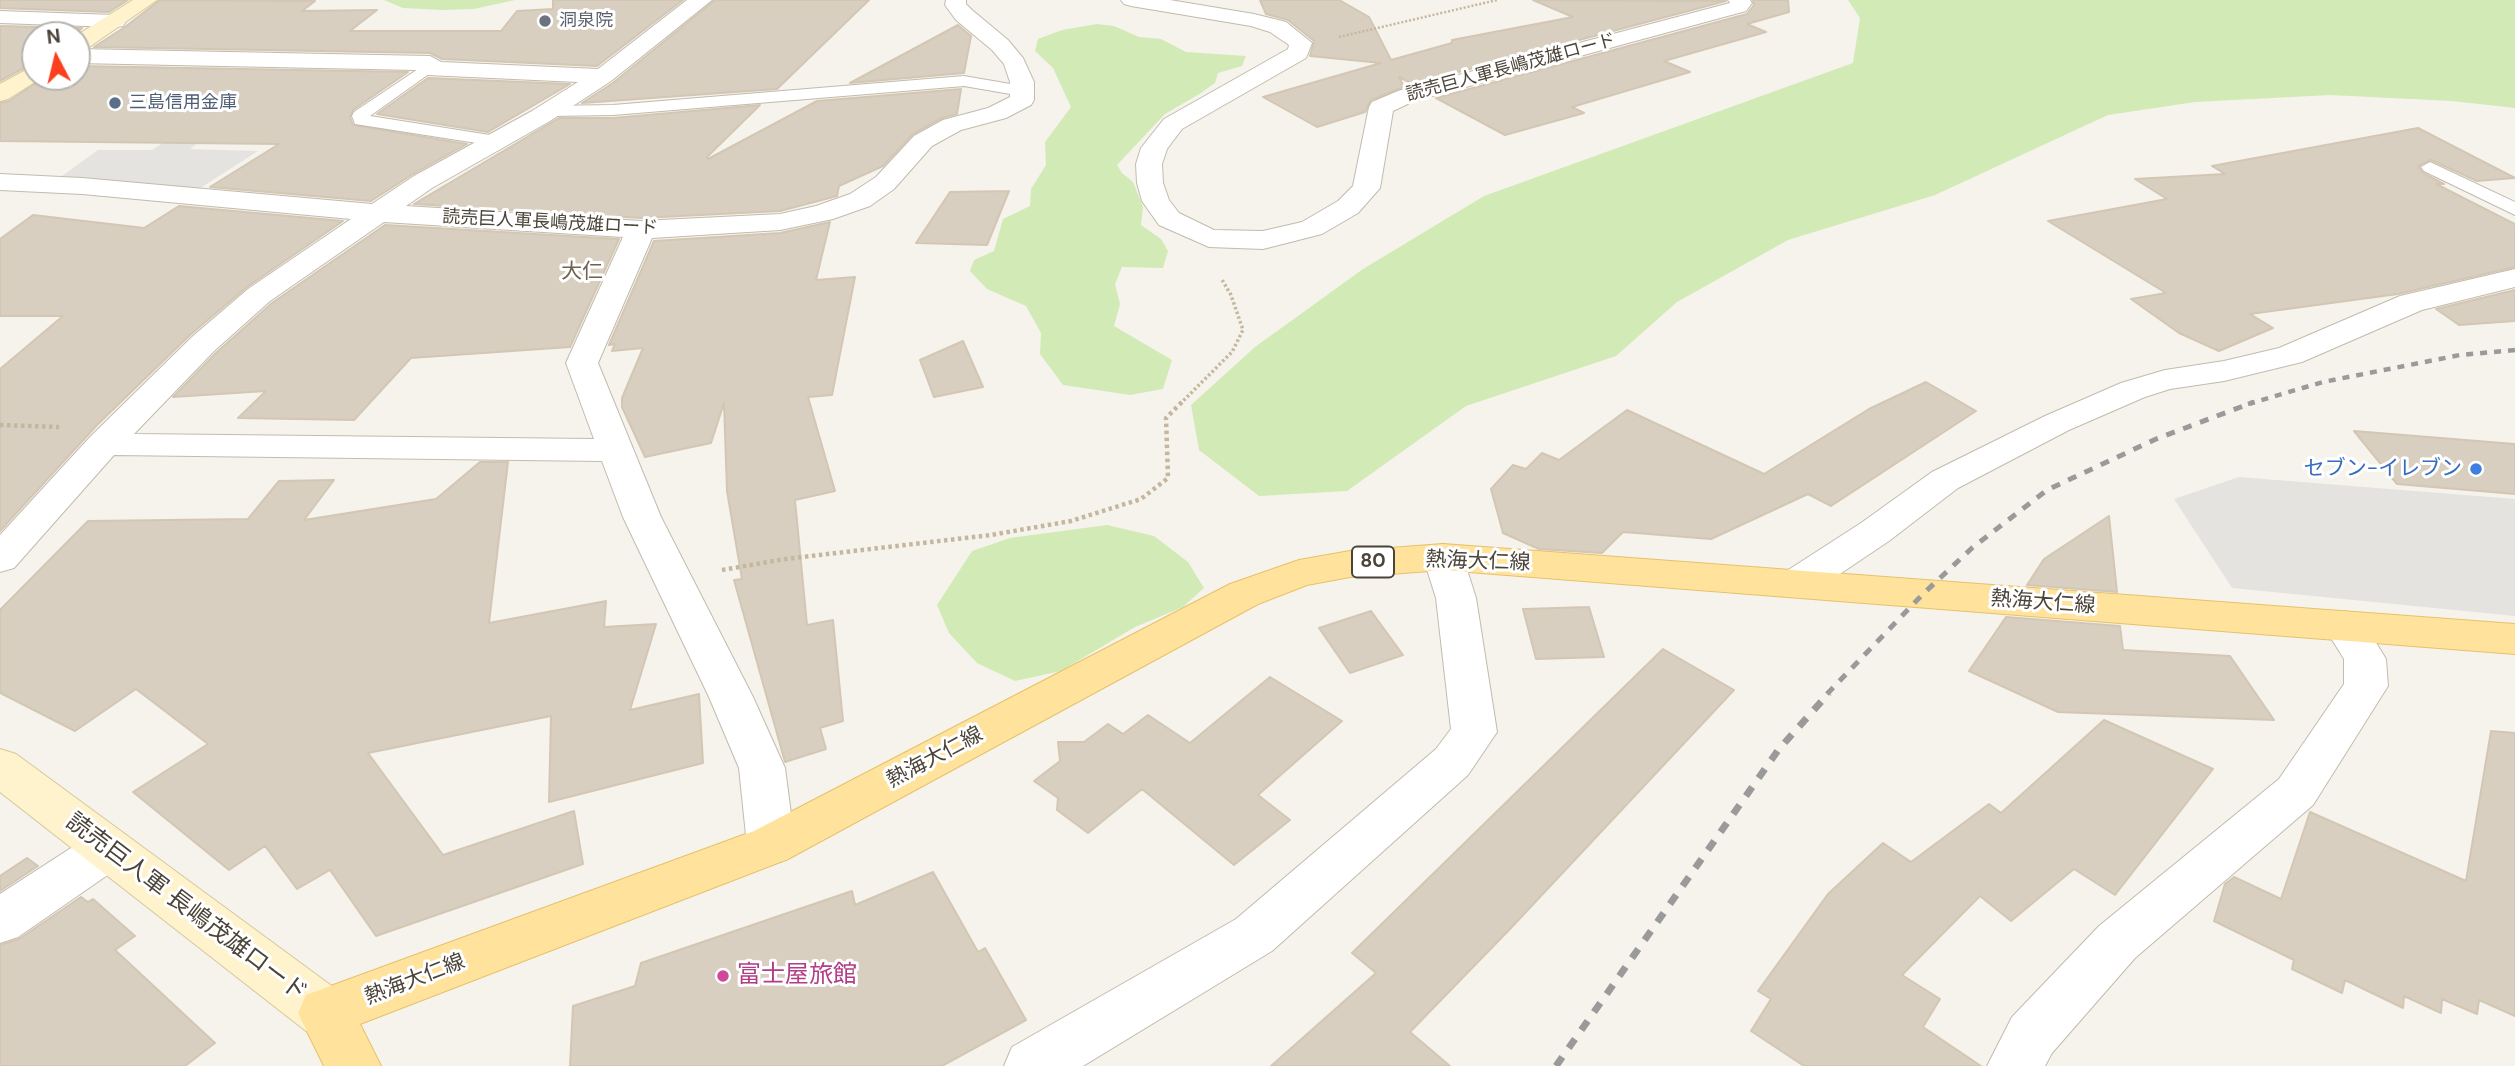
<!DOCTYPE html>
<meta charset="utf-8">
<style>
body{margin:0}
#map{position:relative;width:2515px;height:1066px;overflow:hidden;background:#f6f3ec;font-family:"DM Sans",sans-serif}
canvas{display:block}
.north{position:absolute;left:21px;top:21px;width:70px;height:70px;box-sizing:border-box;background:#fff;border:2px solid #b7b4b0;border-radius:50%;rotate:353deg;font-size:19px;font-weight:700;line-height:28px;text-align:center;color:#4b4439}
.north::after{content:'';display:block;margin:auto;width:24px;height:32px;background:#fc3f1d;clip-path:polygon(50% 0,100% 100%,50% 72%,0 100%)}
</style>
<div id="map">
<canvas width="2515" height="1066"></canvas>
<div class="north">N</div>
</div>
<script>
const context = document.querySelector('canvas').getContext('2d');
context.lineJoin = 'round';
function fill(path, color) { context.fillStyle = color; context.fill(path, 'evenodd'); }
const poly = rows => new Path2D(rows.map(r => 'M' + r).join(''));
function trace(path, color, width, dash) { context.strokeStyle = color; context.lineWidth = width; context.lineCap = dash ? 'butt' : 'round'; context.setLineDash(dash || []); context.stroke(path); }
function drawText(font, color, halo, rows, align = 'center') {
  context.font = font + ' "DM Sans","Noto Sans JP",sans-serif'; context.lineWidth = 6; context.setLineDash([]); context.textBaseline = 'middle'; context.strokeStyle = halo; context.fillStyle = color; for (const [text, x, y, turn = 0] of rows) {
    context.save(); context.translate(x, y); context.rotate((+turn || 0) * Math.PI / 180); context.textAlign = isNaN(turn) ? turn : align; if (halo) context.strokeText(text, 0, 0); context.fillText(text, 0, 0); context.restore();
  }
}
const green = poly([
 [384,0,515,0,474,9,441,10,403,8],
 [1848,0,2515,0,2515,108,2452,101,2330,95,2195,102,2108,115,1935,195,1788,240,1677,302,1616,356,1466,406,1347,491,1259,496,1199,450,1191,405,1255,347,1363,269,1484,196,1853,63,1860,18],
 [1097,24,1114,26,1139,37,1161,39,1186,52,1246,56,1242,66,1218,73,1215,83,1201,93,1165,114,1117,165,1122,173,1133,182,1143,207,1141,225,1161,239,1168,251,1163,268,1122,267,1115,284,1120,304,1114,326,1172,360,1163,389,1130,395,1063,385,1040,354,1041,333,1026,306,987,289,970,271,974,260,994,251,1003,219,1030,206,1031,189,1046,165,1045,142,1071,107,1053,68,1035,51,1038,39,1062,30],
 [1107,525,1154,536,1188,562,1204,588,1183,607,1135,627,1061,671,1015,681,977,663,949,633,937,605,972,551,1010,538]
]);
const parking = poly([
 [180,132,212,132,190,149,258,151,199,189,62,176,98,150,152,150],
 [2239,477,2515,499,2515,616,2232,588,2174,499]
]);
const building = poly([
 [0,0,128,0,109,12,0,8,0,0],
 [160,0,315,1,302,11,377,10,350,31,501,31,517,11,553,9,553,0,683,0,597,66,442,59,430,53,94,47,125,27,160,0],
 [715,0,869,0,777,89,582,103,613,83,715,0],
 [1260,0,1339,0,1369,17,1391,60,1452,43,1452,40,1573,17,1533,0,1726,1,1413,84,1399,77,1404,87,1371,100,1365,112,1317,127,1263,97,1381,63,1310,56,1314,41,1288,20,1266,14,1260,0],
 [1753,0,1788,0,1789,12,1747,24,1766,32,1664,61,1690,72,1572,107,1584,113,1505,135,1436,98,1747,14,1754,5,1753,0],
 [958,25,971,36,964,73,850,83,958,25],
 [0,26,82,28,74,35,35,35,35,62,0,81,0,26],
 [77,66,408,72,353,110,350,117,353,125,467,144,413,174,371,201,210,187,279,144,0,141,0,103,9,101,45,77,77,77,77,66],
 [428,78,570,84,488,132,377,114,428,78],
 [961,89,957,114,942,118,913,134,883,166,839,186,837,196,780,211,641,218,414,204,559,118,613,118,760,105,707,157,708,159,817,101,961,89],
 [2418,128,2515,178,2477,181,2431,160,2418,166,2423,173,2444,184,2436,184,2515,224,2515,267,2398,294,2250,314,2273,328,2219,351,2179,333,2131,299,2166,293,2048,221,2167,199,2135,179,2225,174,2212,166,2418,128],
 [1009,191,987,245,916,243,950,192,1009,191],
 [179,206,343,221,247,287,190,335,97,425,0,531,0,369,63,316,0,316,0,239,33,215,144,228,179,206],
 [830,222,816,280,855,277,832,395,808,397,835,491,795,500,807,625,833,620,843,721,820,728,826,749,785,762,734,580,742,579,727,491,724,403,711,443,645,457,622,407,622,398,643,348,612,351,615,344,609,345,654,241,780,233,830,222],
 [385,225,619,239,570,347,411,358,354,420,238,418,266,391,173,397,216,353,272,303,385,225],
 [2515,290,2515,321,2459,325,2436,309,2515,290],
 [963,341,983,387,934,397,920,360,963,341],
 [1926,382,1976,411,1831,506,1808,494,1711,539,1623,532,1602,553,1539,549,1503,533,1491,489,1513,465,1526,469,1542,453,1559,460,1627,410,1764,474,1869,409,1926,382],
 [2354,431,2515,444,2515,494,2397,484,2354,431],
 [480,462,508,462,489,623,606,601,604,627,656,624,630,710,699,694,703,763,549,802,551,716,368,753,443,855,574,811,583,864,376,936,330,870,297,889,265,846,229,870,133,792,208,744,136,689,75,731,0,693,0,610,88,521,248,519,279,481,334,480,304,520,436,499,480,462],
 [2109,516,2117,592,2027,585,2044,559,2109,516],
 [1589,607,1604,657,1536,659,1523,609,1589,607],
 [1371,611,1403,655,1350,673,1319,628,1371,611],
 [2006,617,2120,626,2123,650,2230,656,2274,720,2058,712,1969,671,2006,617],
 [1663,649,1734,690,1510,929,1410,1032,1450,1066,1271,1066,1376,973,1352,953,1663,649],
 [1270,677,1342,721,1258,795,1290,820,1234,865,1142,789,1088,833,1057,810,1058,798,1034,781,1060,761,1058,742,1084,742,1108,724,1123,734,1148,715,1190,743,1270,677],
 [2104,720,2213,769,2115,895,2074,869,2011,921,1980,896,1902,975,1940,999,1923,1027,1981,1066,1804,1066,1751,1031,1771,999,1758,991,1828,894,1883,843,1911,862,1989,804,2001,813,2104,720],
 [2491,731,2515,733,2515,1016,2479,1000,2477,1014,2442,999,2441,1013,2404,996,2403,1008,2345,980,2342,993,2292,969,2294,960,2214,921,2225,884,2234,877,2281,899,2310,812,2466,881,2491,731],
 [27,858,38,866,0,891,0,876,27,858],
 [933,872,978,952,985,948,1026,1020,942,1066,570,1066,573,1006,635,986,641,963,852,891,855,905,933,872],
 [81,897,88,902,93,899,135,936,115,950,215,1043,185,1066,0,1066,0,945,19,939,81,897]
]);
const pathFar2 = poly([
 [1339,37,1497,0]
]);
const pathFar1 = poly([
 [1180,404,1232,352,1243,330,1231,295,1221,278]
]);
const path = poly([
 [0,425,59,427],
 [722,570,785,559,991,535,1071,521,1141,499,1168,478,1166,418,1182,402]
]);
const lane = poly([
 [427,63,435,68,433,71,370,116,496,136,502,137,505,141,502,145,496,146,355,124,352,116,354,112,427,63],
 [964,76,1022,86,1030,91,1022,96,964,86,613,115,549,116,541,111,549,106,613,105,964,76],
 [2430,162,2515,202,2515,215,2424,171,2421,167,2430,162]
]);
const street = poly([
 [687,0,712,0,611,81,550,121,432,188,406,206,641,221,780,214,816,206,850,194,876,177,914,136,943,120,988,108,1010,97,1010,82,1004,64,992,50,956,20,945,5,946,0,966,0,966,4,972,10,1008,40,1023,58,1034,82,1034,100,1031,105,1006,118,961,130,932,146,894,189,870,206,833,219,780,230,652,238,598,363,661,517,753,697,785,768,795,845,788,859,771,865,754,859,747,845,739,768,709,697,623,517,602,461,114,455,14,568,0,572,0,535,91,436,192,337,248,289,351,219,82,194,0,190,0,174,82,178,372,204,414,176,532,111,578,82,427,75,417,70,77,63,77,49,430,56,441,62,598,69,687,0],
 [384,222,623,237,566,363,594,439,134,434,214,351,270,301,384,222],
 [1121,0,1170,0,1254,14,1286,22,1312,43,1306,58,1182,129,1167,149,1162,164,1163,183,1169,200,1179,213,1214,230,1263,231,1302,222,1338,201,1353,186,1369,107,1372,102,1398,91,1730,3,1728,0,1750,0,1752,3,1746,11,1414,101,1393,111,1380,188,1358,213,1322,234,1263,249,1209,247,1159,225,1142,201,1137,183,1136,164,1141,148,1164,119,1288,49,1289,45,1270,32,1251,26,1131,6,1124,4,1121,0],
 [0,11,115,15,123,16,126,21,123,26,115,27,0,23,0,11],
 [2515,269,2515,287,2422,310,2302,362,2224,381,2170,389,2145,397,2069,430,1958,488,1889,541,1810,594,1796,597,1782,594,1776,584,1782,574,1861,523,1932,472,2045,416,2121,383,2165,370,2224,361,2279,348,2400,296,2515,269],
 [1443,544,1457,548,1463,557,1476,598,1497,732,1468,775,1272,951,1083,1066,1004,1066,1012,1047,1236,919,1436,749,1451,729,1436,598,1423,557,1429,548,1443,544],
 [2344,611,2359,615,2386,659,2388,686,2313,805,2135,958,2052,1053,2045,1066,1987,1066,2012,1017,2099,926,2279,779,2344,684,2344,659,2323,625,2329,615,2344,611],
 [108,829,125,835,133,849,125,863,18,937,0,943,0,894,91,835,108,829]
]);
const secondary = poly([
 [133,0,157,0,85,50,77,52,77,35,133,0],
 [35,65,35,77,43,77,8,99,0,101,0,84,35,65],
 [0,749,16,754,344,995,352,1013,344,1031,325,1038,306,1031,0,792,0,749]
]);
const primary = poly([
 [1443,544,2515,624,2515,654,1443,570,1350,577,1307,585,1258,604,788,859,360,1024,381,1066,324,1066,298,1013,306,995,754,831,1230,584,1299,560,1350,551,1443,544]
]);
const railFar2 = poly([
 [2248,404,2323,382,2460,355,2515,350]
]);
const railFar1 = poly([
 [1827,694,1923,594,1972,548,2047,490,2156,439,2254,402]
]);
const rail = poly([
 [1556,1066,1779,749,1829,693]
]);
const markers = [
 [545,21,7,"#6b7280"],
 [115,103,7,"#5c6f8a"],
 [2476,469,7,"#3f7fe0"],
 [723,976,7,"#d1479c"]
];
const farWorshipnames = [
 ["洞泉院",559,21]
];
const farStreetnames = [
 ["読売巨人軍長嶋茂雄ロード",1511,68,-15],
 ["読売巨人軍長嶋茂雄ロード",550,223,3]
];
const farServicenames = [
 ["三島信用金庫",129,103]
];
const shields = [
 [1373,562,42]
];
const shieldNames = [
 ["80",1373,562]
];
const farQuarternames = [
 ["大仁",582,272]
];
const shopNames = [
 ["セブン-イレブン",2462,469]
];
const streetNames = [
 ["熱海大仁線",1478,562,2],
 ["熱海大仁線",2043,603,4],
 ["熱海大仁線",935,758,-28],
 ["熱海大仁線",415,980,-21]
];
const nearStreetnames = [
 ["読売巨人軍 長嶋茂雄ロード",186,908,37]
];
const nearHotelnames = [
 ["富士屋旅館",737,976]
];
fill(green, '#d2eab5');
fill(parking, '#e5e3e0');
fill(building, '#d8cfc1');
trace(building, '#d3c7b4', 2);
trace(lane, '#c2bbae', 2);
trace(street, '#c2bbae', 2);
trace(secondary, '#d6c79b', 2);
trace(primary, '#e6c16a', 2);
trace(pathFar2, '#c4b79f', 2.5, [2, 2]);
trace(pathFar1, '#c4b79f', 3.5, [2.5, 2.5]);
trace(path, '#c4b79f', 4.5, [3.5, 3.5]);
fill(lane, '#fff');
fill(street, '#fff');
fill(secondary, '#fff3cd');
fill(primary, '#ffe39c');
trace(railFar2, '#9a9a9a', 4.5, [7, 7]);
trace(railFar1, '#9a9a9a', 5, [9, 9]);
trace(rail, '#9a9a9a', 7, [11, 11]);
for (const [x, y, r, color] of markers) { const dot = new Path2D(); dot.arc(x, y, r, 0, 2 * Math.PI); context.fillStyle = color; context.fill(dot); trace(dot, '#fff', 2.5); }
drawText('18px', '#5b616d', '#fff', farWorshipnames, 'left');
drawText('18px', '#4b4439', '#fff', farStreetnames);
drawText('18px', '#4e5e75', '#fff', farServicenames, 'left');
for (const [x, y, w] of shields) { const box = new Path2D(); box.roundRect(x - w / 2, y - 15.5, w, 31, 5); context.fillStyle = '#fff'; context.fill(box); trace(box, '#4b4439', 2); }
drawText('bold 19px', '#4b4439', null, shieldNames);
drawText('21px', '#6e6250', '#fff', farQuarternames);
drawText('21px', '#366cbe', '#fff', shopNames, 'right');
drawText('21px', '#4b4439', '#fff', streetNames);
drawText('24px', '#4b4439', '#fff', nearStreetnames);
drawText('24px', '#b23c85', '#fff', nearHotelnames, 'left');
</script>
